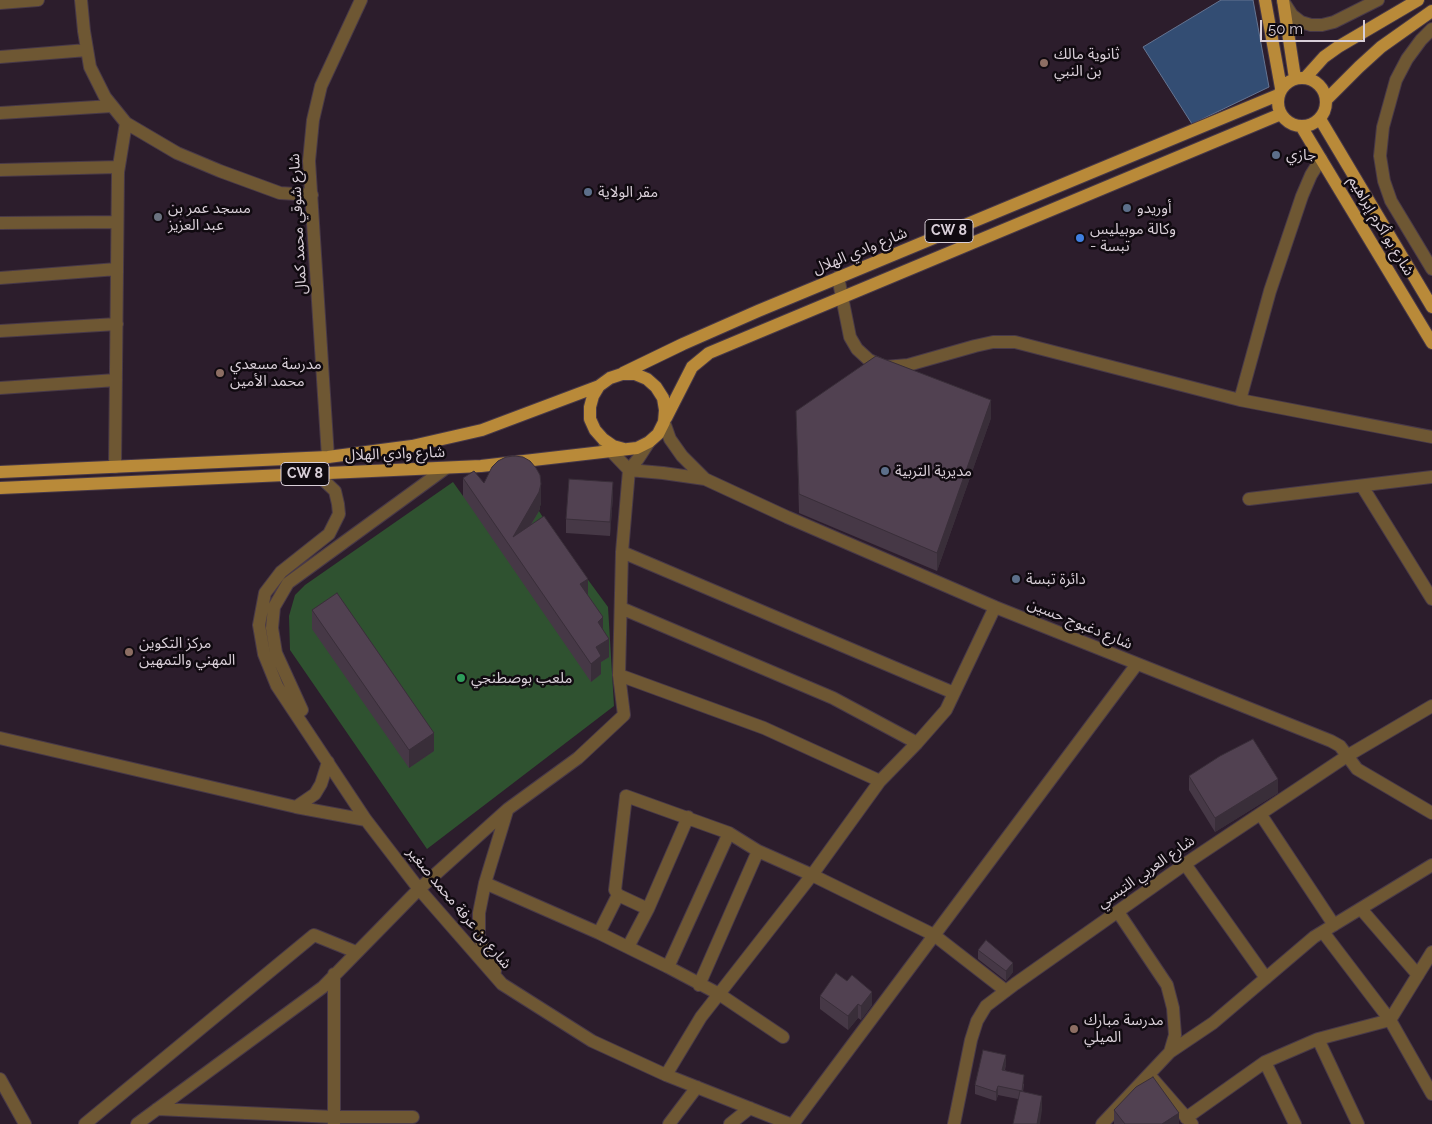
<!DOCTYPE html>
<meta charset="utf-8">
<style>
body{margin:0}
#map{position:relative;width:1432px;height:1124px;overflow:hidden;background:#2c1d2c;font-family:Raleway,sans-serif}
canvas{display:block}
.scale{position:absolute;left:1260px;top:20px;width:105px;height:22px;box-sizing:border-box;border:2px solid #d9cfd8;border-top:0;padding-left:6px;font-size:15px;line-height:18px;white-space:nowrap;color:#d9cfd8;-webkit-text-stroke:4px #100a10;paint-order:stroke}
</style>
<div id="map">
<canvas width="1432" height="1124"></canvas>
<div class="scale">50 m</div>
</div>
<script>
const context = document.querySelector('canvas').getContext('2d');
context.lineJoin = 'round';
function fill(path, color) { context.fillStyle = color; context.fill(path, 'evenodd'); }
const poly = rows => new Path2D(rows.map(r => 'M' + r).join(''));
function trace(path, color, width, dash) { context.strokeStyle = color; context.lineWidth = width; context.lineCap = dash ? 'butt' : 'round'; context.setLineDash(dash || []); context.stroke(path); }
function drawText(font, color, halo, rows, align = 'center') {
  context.font = font + ' Raleway,"Noto Sans Arabic",sans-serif'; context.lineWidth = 5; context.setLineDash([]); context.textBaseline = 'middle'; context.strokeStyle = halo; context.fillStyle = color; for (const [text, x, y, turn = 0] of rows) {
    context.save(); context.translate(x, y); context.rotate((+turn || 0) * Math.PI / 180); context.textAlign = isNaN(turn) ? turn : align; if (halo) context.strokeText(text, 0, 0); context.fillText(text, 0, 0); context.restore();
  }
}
const green = poly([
 [453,482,463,496,474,489,540,493,541,502,539,511,547,524,608,607,614,706,427,849,290,650,289,616,295,595,305,585]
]);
const water = poly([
 [1221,0,1253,0,1269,87,1192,124,1143,47,1221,0]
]);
const minor = poly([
 [81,0,84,31,90,67,105,97,126,123,177,153,220,171,280,193,312,195],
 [1283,1,1292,15,1301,22,1311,25,1322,25,1334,22,1378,0],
 [0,3,38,0],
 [1432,29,1421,40,1407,59,1396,80,1383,127,1380,156,1384,181,1391,201,1432,269],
 [0,57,87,50],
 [0,113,112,106],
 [0,170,118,167],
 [0,223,117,222],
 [838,277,850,337,857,349,869,360,885,367,908,365,975,346,993,342,1015,342,1240,400,1432,437],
 [0,278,117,269],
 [0,331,117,324],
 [0,388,116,380],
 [1240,400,1270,291,1302,196,1311,175,1321,159],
 [664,422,670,439,682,456,705,479],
 [605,444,610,450,629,470,663,473,705,479,787,517,995,607,1331,741,1340,746,1357,769,1432,813],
 [328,457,309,161,313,120,321,86,361,0],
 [115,467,118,172,126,123],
 [316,473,335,491,338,504,339,514,329,534,281,572,265,593,259,625,264,654,277,686,366,820,419,889,502,984,592,1041,666,1075,790,1124],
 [1362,486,1432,599],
 [1249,499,1432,477],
 [622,552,954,693],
 [621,608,833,698,917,743],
 [619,675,764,728,880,781],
 [302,710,276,653,272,628,274,607,288,583,446,468],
 [0,738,296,807,366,820],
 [296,807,315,794,321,784,328,762],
 [1261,815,1334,925],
 [1185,864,1266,978],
 [485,883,599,933,668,967,719,994,783,1037],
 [618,895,615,890,626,796,729,833,758,851,812,875,934,935,1006,991],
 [1361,909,1418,975],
 [599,933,618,895,648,909],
 [628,947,648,909,688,817],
 [1432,952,1390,1020,1432,1094],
 [668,967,729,833],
 [495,971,479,937,479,913,485,883,507,811],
 [699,985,758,851],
 [1318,1039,1358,1124],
 [1170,1052,1213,1023,1314,937,1432,865],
 [1265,1062,1295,1124],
 [666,1075,701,1017,812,875,880,781,917,743,946,710,995,607],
 [1151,1077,1192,1124],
 [0,1079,25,1124],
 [157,1109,334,1117,413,1117],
 [1186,1118,1265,1062,1318,1039,1390,1020,1323,932],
 [85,1124,314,935,356,952],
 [137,1124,323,987,419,889,508,809,578,758,624,715,619,675,622,552,629,470,638,459,649,442],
 [334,1124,334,974],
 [669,1124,697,1087],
 [730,1124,750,1108],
 [793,1124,1137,664],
 [954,1124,971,1040,977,1021,986,1006,1015,984,1185,864,1347,756,1432,706],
 [1102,1124,1170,1052,1175,1035,1173,1008,1167,985,1118,912]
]);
const major = poly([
 [1265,0,1281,88],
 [1283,0,1295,78],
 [1306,77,1324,57,1338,47,1418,0],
 '1278 102a24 24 0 1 1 48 0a24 24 0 1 1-48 0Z',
 [1327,99,1359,67,1381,47,1432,11],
 [1320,119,1432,307],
 [1301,126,1432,343],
 [623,373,683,344,758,311,1278,95],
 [666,418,692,367,709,353,1281,114],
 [0,472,328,457,412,446,482,430,599,386],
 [0,488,481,466,637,448,649,442,658,434,664,422,665,410,663,398,656,387,647,379,635,374,622,374,610,378,599,386,593,396,590,407,590,419,595,430,603,439,613,446,624,449]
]);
const wall = poly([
 [796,411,991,418,937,571,799,513],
 [463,478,484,483,541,502,539,511,531,525,588,595,603,630,609,657,601,662,601,674,591,682,463,496],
 [613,495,610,536,566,533,566,519],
 [312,610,434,751,409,768,312,629],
 [1189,776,1278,793,1215,832,1189,790],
 [978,950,1013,972,1006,981,978,959],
 [820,996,872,1005,861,1020,858,1018,848,1030,820,1009],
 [1006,1064,1005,1070,1024,1084,1023,1092,1042,1110,1018,1099,998,1095,996,1101,975,1094,975,1085],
 [1114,1110,1179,1124,1114,1124]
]);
const shadedWall = poly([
 [991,400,991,418,937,571,937,553],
 [613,482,613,495,610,536,610,522],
 [541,484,541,502,539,511,514,552,513,537],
 [588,579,588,597,580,584],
 [603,617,603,636,598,622],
 [609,639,609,657,601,662,601,674,591,682,591,664,596,647],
 [434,733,434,751,409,768,409,750],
 [1278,779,1278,793,1215,832,1215,818],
 [1013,963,1013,972,1006,981,1006,971],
 [872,992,872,1005,861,1020,861,1006],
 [858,1004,858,1018,848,1030,848,1016],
 [1006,1055,1006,1064,1002,1079,1002,1070],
 [998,1086,998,1095,996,1101,996,1092],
 [1042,1096,1042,1110,1040,1124,1037,1124],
 [1179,1113,1179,1124,1162,1124]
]);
const building = poly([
 [876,356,991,400,937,553,799,494,796,411,876,356],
 [514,456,523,457,530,461,536,468,540,475,541,484,539,492,513,537,544,516,588,579,580,584,603,617,598,622,609,639,596,647,601,656,591,664,463,478,474,471,484,483,492,467,498,461,506,457,514,456],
 [569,479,613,482,610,522,566,519,569,479],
 [337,593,434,733,409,750,312,610,337,593],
 [1253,739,1278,779,1215,818,1189,776,1220,756,1253,739],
 [986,940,1013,963,1006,971,978,950,986,940],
 [836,973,847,981,852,975,872,992,861,1006,858,1004,848,1016,820,996,836,973],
 [983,1050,1006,1055,1002,1070,1024,1075,1022,1091,998,1086,996,1092,975,1085,983,1050],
 [1153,1077,1179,1113,1162,1124,1125,1124,1114,1110,1136,1087,1153,1077],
 [1020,1091,1042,1096,1037,1124,1013,1124,1020,1091]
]);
const markers = [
 [1044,63,5,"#8d6e63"],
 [1276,155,5,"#5c6f8a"],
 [588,192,5,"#5c6f8a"],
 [1127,208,5,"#5c6f8a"],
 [158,217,5,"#6b7280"],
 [1080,238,5,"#3f7fe0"],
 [220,373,5,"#8d6e63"],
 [885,471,5,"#5c6f8a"],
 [1016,579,5,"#5c6f8a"],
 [129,652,5,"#8d6e63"],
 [461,678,5,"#2e9e5b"],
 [1074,1029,5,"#8d6e63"]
];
const shields = [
 [949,231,48],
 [305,474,48]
];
const shieldNames = [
 ["CW 8",949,231],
 ["CW 8",305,474]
];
const poiNames = [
 ["ثانوية مالك",1054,54],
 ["بن النبي",1054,71],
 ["جازي",1286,155],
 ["مقر الولاية",598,192],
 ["مسجد عمر بن",168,208],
 ["عبد العزيز",168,225],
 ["أوريدو",1137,208],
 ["وكالة موبيليس",1090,229],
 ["- تبسة",1090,246],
 ["مدرسة مسعدي",230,364],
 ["محمد الأمين",230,381],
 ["مديرية التربية",895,471],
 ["دائرة تبسة",1026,579],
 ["مركز التكوين",139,643],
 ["المهني والتمهين",139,660],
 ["ملعب بوصطنجي",471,678],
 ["مدرسة مبارك",1084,1020],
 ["الميلي",1084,1037]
];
const streetNames = [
 ["شارع شوقي محمد كمال",298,224,-93],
 ["شارع بو أكرم إبراهيم",1381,226,59],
 ["شارع وادي الهلال",860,251,-22],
 ["شارع وادي الهلال",395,454,-2],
 ["شارع دغبوج حسين",1080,624,22],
 ["شارع العربي التبسي",1146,872,-35],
 ["شارع بن عرفة محمد صغير",459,908,50]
];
fill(green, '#2f5230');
fill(water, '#334d73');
trace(water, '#657491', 1);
trace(minor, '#483948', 14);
trace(major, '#483948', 14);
trace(minor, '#6e5733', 12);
trace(major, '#b98a39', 12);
fill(wall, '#463846');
fill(shadedWall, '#392e39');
fill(building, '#514151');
trace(building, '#392e39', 1);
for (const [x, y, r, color] of markers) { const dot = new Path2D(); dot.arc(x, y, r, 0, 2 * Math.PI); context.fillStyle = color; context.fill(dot); trace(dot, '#100a10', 2); }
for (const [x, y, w] of shields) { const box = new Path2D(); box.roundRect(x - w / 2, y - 11.5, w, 23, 4); context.fillStyle = '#100a10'; context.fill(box); trace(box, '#d9cfd8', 1); }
drawText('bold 14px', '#d9cfd8', null, shieldNames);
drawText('15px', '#d9cfd8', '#100a10', poiNames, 'left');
drawText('15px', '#d9cfd8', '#100a10', streetNames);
</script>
